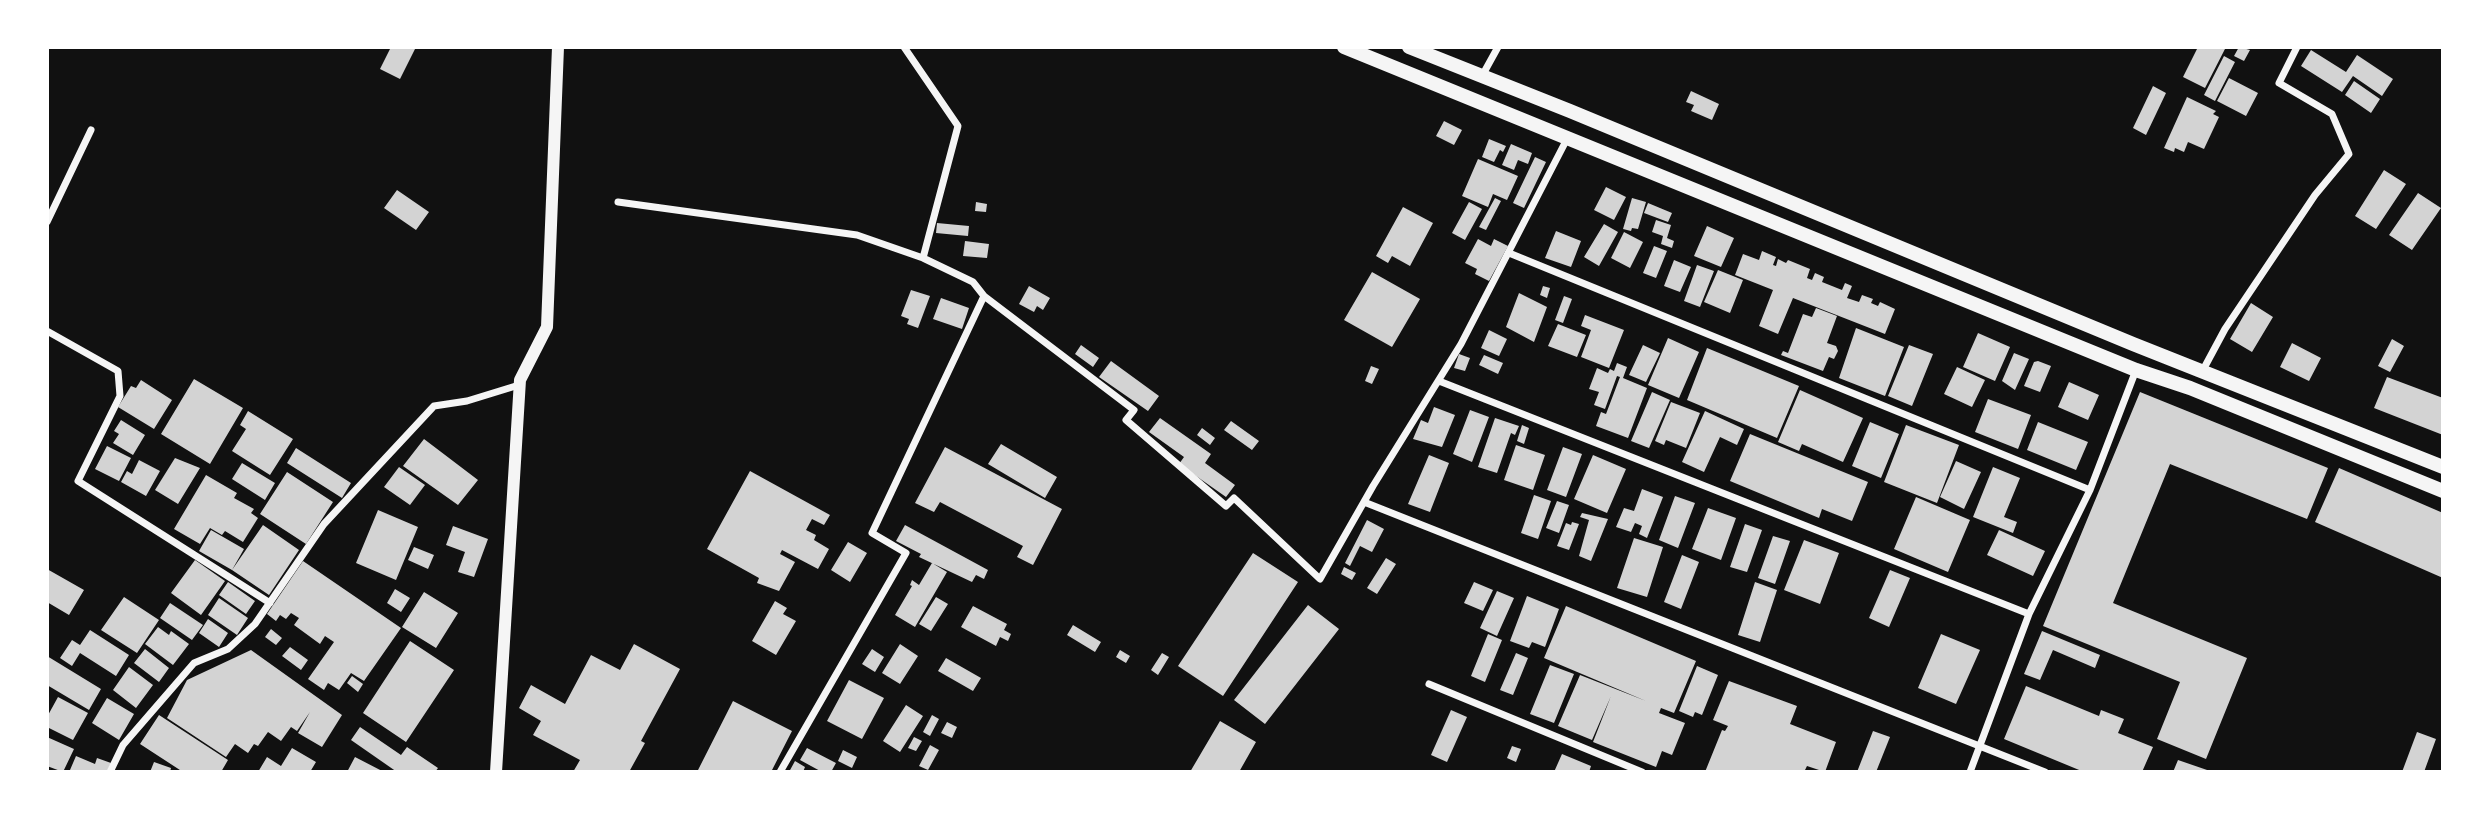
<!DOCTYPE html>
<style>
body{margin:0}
#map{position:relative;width:2490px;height:819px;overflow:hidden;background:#111;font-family:Inter,sans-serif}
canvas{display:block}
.frame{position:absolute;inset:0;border:49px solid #fff;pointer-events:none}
</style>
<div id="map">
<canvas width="2490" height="819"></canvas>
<div class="frame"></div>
</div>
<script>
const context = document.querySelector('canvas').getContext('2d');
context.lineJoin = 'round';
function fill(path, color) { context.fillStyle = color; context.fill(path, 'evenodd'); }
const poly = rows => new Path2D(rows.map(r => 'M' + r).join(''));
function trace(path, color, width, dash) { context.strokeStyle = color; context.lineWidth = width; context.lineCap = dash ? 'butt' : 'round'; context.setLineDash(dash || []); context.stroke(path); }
const building = poly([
 [391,47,416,47,400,79,380,69],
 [2198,47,2226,47,2205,88,2183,77],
 [2239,47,2250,50,2244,61,2234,56],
 [2311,50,2346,72,2357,55,2393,79,2382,96,2353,76,2342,92,2301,66],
 [2224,56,2235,62,2215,101,2204,95],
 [2229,78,2258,93,2246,116,2217,101],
 [2354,81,2380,99,2371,113,2345,95],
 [2153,86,2166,93,2146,135,2133,128],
 [1691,91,1719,104,1712,120,1691,111,1694,105,1686,102],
 [2187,97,2216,111,2213,114,2219,117,2204,149,2188,142,2184,152,2175,148,2174,152,2164,148],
 [1444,121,1462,130,1454,145,1436,136],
 [1489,139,1506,146,1503,152,1500,150,1494,162,1482,157],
 [1511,144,1532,153,1528,164,1518,160,1514,170,1502,165],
 [1535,157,1546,162,1524,208,1513,203],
 [1478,159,1518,176,1507,200,1493,194,1488,207,1462,196],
 [2384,170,2406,184,2376,229,2355,216],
 [1606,187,1626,197,1614,220,1594,210],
 [397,190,429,212,416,230,384,208],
 [2418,193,2441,208,2412,250,2389,235],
 [1495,198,1501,201,1486,230,1479,227],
 [1632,198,1646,202,1638,229,1632,228,1631,231,1623,229],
 [976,202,987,204,986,212,975,211],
 [1469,202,1482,209,1465,240,1452,233],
 [1648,203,1672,213,1668,222,1644,213],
 [1403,207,1433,223,1410,266,1392,256,1388,263,1376,256],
 [1656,220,1671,225,1667,238,1674,241,1672,248,1661,244,1663,236,1652,232],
 [937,223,969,226,968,236,936,233],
 [1604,224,1618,232,1599,266,1584,257],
 [1707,226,1734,238,1721,267,1694,256],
 [1556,231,1581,241,1571,267,1545,258],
 [1624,232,1643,242,1630,268,1611,258],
 [1478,239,1491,246,1494,239,1508,246,1489,281,1475,274,1477,269,1465,263],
 [965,241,989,244,987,258,963,256],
 [1654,246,1667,251,1656,278,1643,273],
 [1762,251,1776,257,1773,265,1776,266,1778,259,1786,263,1788,260,1810,269,1807,278,1812,280,1815,273,1824,277,1822,282,1842,290,1845,283,1852,286,1847,298,1859,302,1862,295,1873,299,1871,303,1878,306,1880,302,1895,309,1885,334,1793,298,1778,334,1759,326,1773,290,1735,275,1743,254,1759,260],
 [1674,260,1691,267,1680,292,1664,286],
 [1697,265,1714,271,1700,307,1684,301],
 [1718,270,1743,280,1730,313,1704,302],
 [1372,272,1420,299,1392,347,1344,320],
 [1029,286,1050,298,1043,310,1037,306,1034,312,1019,304],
 [1543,286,1550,288,1547,298,1540,295],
 [911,290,930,296,918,328,907,324,909,319,901,316],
 [1519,293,1547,307,1534,342,1506,327],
 [1564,296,1572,299,1563,323,1555,320],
 [941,298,969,308,962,329,933,319],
 [2251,303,2273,317,2252,352,2230,339],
 [1816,308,1837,316,1827,343,1836,346,1838,351,1834,359,1829,357,1823,371,1781,355,1783,351,1788,353,1803,314,1812,317],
 [1585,315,1624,330,1609,368,1581,357,1591,330,1581,326],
 [1558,324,1586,335,1577,357,1548,346],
 [1856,328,1904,347,1885,396,1839,378],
 [1489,330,1507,339,1499,356,1481,348],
 [1978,333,2010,347,1995,381,1963,367],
 [1668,338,1699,352,1679,398,1648,385],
 [2392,339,2404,346,2390,372,2378,366],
 [2292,343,2321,358,2309,381,2280,367],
 [1081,345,1099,358,1093,367,1075,354],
 [1643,345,1660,353,1646,382,1629,375],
 [1909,345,1933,354,1912,406,1888,396],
 [1707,348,1799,386,1777,438,1687,400],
 [2014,353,2029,359,2015,390,2002,381],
 [1459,354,1470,358,1465,371,1454,368],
 [1484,355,1503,363,1498,374,1479,365],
 [1111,361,1159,396,1148,411,1099,377],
 [2038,361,2051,366,2040,392,2024,386,2034,362],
 [1617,363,1627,367,1623,378,1647,388,1628,438,1596,426,1601,412,1606,414,1620,377,1617,376,1605,409,1594,405,1599,392,1589,389,1597,368,1608,373,1610,369,1614,371],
 [1371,366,1379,369,1372,384,1365,381],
 [1957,367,1985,380,1972,407,1944,394],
 [2387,377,2443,398,2443,435,2374,408],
 [194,379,243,408,210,464,161,434],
 [141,380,172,400,154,429,118,407,131,386,136,388],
 [2069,382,2099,395,2088,420,2058,407],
 [1800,390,1863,418,1843,462,1802,444,1799,451,1778,442],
 [1652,392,1670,400,1649,448,1631,441],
 [2140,392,2328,468,2307,519,2170,464,2113,603,2247,658,2206,759,2157,739,2180,682,2043,626],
 [1988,399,2031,415,2018,449,1975,432],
 [1671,402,1700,413,1686,448,1666,440,1664,445,1655,441],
 [1434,407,1455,415,1442,447,1413,439,1421,420,1428,423],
 [1470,410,1489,417,1472,462,1453,454],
 [248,411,293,439,270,475,232,451,246,429,240,425],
 [1705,411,1744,429,1737,445,1720,437,1704,472,1682,462],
 [1160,418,1211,454,1205,463,1235,485,1226,497,1179,464,1184,457,1149,432],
 [1495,418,1519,426,1515,435,1511,433,1497,473,1478,467],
 [121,420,145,435,133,455,113,443,119,434,114,431],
 [1231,421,1259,441,1252,450,1224,430],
 [1870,422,1899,434,1881,478,1852,466],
 [2038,422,2088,442,2076,470,2027,450],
 [1522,425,1529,428,1524,444,1517,441],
 [1906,425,1959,445,1937,503,1884,482],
 [1202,428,1215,438,1210,445,1197,435],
 [1750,434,1868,482,1852,521,1822,509,1819,518,1730,481],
 [424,439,478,480,458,505,403,466],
 [1001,444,1057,477,1045,498,988,464],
 [1516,445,1545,455,1533,490,1504,480],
 [107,446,131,458,119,481,95,469],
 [945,447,1062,509,1033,565,1017,557,1023,546,940,502,934,512,915,503],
 [1563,447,1582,454,1566,497,1547,490],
 [296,448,351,483,342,498,287,463],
 [1429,455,1449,463,1430,512,1408,504],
 [1593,455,1626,469,1607,513,1574,499],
 [175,458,200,468,178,504,155,490],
 [139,460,160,471,146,496,121,482,127,471,132,474],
 [1956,461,1981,472,1964,509,1940,497],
 [242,463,275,483,265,500,232,479],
 [399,467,425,485,410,505,384,487],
 [1993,467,2020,478,2004,517,2017,522,2013,533,1973,517],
 [2339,468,2443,513,2443,578,2315,522],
 [750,471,830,515,824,525,812,519,806,530,816,535,814,540,829,549,818,569,782,550,780,554,795,562,779,591,757,583,759,578,707,549],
 [287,472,333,502,306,544,260,514],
 [206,475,237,493,234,498,254,509,251,513,258,518,243,542,225,531,222,535,210,528,200,544,174,529],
 [1642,489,1663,497,1647,538,1639,534,1642,526,1635,523,1631,532,1616,527,1624,508,1634,511],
 [1534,495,1551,501,1538,539,1521,533],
 [1675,496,1695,503,1678,548,1659,540],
 [1916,497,1970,520,1948,572,1894,549],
 [1557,501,1569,505,1559,533,1546,528],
 [1708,508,1736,518,1721,560,1692,549],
 [378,510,418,527,396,580,356,563],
 [1582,513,1608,519,1591,561,1579,556,1589,520,1580,517],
 [1367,520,1384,529,1372,552,1360,546,1350,566,1345,563],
 [1572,522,1579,524,1569,550,1557,546,1566,523,1571,525],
 [1745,524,1762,530,1747,572,1730,567],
 [263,525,299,550,269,595,232,570],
 [905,525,988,570,984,579,976,575,972,582,919,557,921,554,896,541],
 [453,526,488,539,474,577,458,572,465,552,446,545],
 [211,530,244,549,232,570,199,551],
 [1999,530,2045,551,2033,576,1987,555],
 [1773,536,1790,541,1775,584,1758,578],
 [1634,538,1663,547,1647,597,1617,588],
 [1804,540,1839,553,1820,604,1784,590],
 [848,542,867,553,850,582,831,570],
 [414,547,434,555,428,569,408,560],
 [1253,553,1298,582,1223,696,1178,666],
 [1682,555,1699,562,1681,609,1664,602],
 [1386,558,1396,564,1377,594,1367,588],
 [195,560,225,581,201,615,171,593],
 [303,561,401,628,364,681,351,673,339,690,328,683,324,690,308,679,334,642,325,636,320,644,294,625,299,618,291,613,286,619,280,615,276,621,267,614],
 [932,563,947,572,915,627,895,615,912,586,910,585,912,580,919,585],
 [1344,567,1356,573,1352,580,1341,574],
 [47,569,84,590,69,615,47,602],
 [1890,570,1910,578,1889,627,1869,618],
 [228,582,255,601,246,614,219,595],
 [1474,582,1493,590,1483,611,1464,603],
 [1755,582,1777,590,1760,642,1738,635],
 [395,589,410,598,401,612,387,603],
 [1497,591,1514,598,1497,636,1480,628],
 [424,592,458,613,436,648,402,627],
 [1527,596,1559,609,1545,647,1532,642,1529,648,1510,641],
 [124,597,159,620,137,653,101,630],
 [936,597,948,604,931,631,919,624],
 [219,598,248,618,237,635,208,615],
 [775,601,787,608,783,614,796,621,776,655,752,641],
 [170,603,203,625,192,640,160,618],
 [1308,605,1339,629,1265,724,1234,700],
 [973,606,1007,624,1004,630,1011,634,1008,641,1000,637,996,646,961,627],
 [1566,606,1696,661,1674,713,1661,708,1659,713,1685,723,1672,755,1662,751,1656,767,1593,742,1611,696,1592,740,1558,726,1580,675,1646,701,1544,658],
 [208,619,228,633,219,647,199,633],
 [1073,625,1101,642,1095,652,1067,635],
 [158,627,169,635,171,631,189,644,173,665,145,644],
 [271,629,282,638,276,645,265,637],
 [90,630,129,655,116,676,80,653,72,666,60,658,72,640,80,645],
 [2042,631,2100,655,2095,668,2053,650,2040,680,2024,674],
 [1488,634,1502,640,1485,682,1471,676],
 [1941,634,1980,650,1956,704,1918,688],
 [410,641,454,670,406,742,363,713],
 [634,644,680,669,641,741,645,743,629,772,573,772,580,760,533,735,541,721,519,708,531,685,565,704,591,655,620,670],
 [900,644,918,656,900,684,882,673],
 [290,647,308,660,301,670,282,656],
 [145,649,169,668,159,682,134,663],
 [872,649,884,657,875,672,862,664],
 [251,650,342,715,322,747,298,733,310,712,297,731,291,727,281,741,268,732,258,746,254,744,248,753,235,744,226,757,167,718,187,680],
 [1120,650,1130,656,1126,663,1116,657],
 [1162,653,1169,657,1158,675,1151,670],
 [1516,653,1528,658,1513,695,1500,690],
 [47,656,101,689,89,710,47,685],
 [946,658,981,678,973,691,938,671],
 [1550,665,1574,674,1554,723,1530,714],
 [1697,666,1718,675,1702,715,1695,712,1693,717,1679,711],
 [129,667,153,685,136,708,113,690],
 [352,676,363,684,358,692,347,683],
 [849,680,884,698,862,739,827,721],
 [1729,681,1797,706,1790,724,1836,742,1825,772,1807,766,1804,772,1705,772,1722,730,1725,731,1728,726,1713,720],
 [2026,686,2099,716,2101,710,2124,719,2118,733,2153,747,2142,772,2084,772,2004,739],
 [58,697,88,713,73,740,47,727,47,717],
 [107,698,134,714,119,740,92,723],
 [733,701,792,731,771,772,697,772],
 [906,705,923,716,900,752,883,741],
 [1451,710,1467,717,1447,762,1431,755],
 [159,715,228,760,221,772,183,772,140,744],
 [932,715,939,719,930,736,923,732],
 [1220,721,1256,742,1239,772,1190,772],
 [947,722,957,727,952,738,941,733],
 [360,727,401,755,407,747,438,768,435,772,397,772,351,740],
 [1873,731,1890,737,1876,772,1857,772],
 [2417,732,2436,739,2424,772,2402,772],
 [47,737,74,749,63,772,47,766],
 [914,737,922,741,916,751,908,748],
 [930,745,939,750,928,770,919,766],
 [1512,746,1521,749,1516,762,1507,758],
 [292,748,316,762,310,772,258,772,267,757,281,766],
 [807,748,836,763,831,772,822,772,800,760],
 [843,750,857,757,852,768,838,761],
 [1562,754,1591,766,1589,772,1554,772],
 [76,756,95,764,97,758,111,763,107,772,74,772,70,770],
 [355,757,384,772,347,772],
 [2178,760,2210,771,2210,772,2173,772],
 [795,761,805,767,803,772,789,772],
 [154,762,171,768,170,772,150,772]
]);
const minor = poly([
 [904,47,958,126,923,258],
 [1482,76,1498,47],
 [618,202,857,235,923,258,973,282,984,296,872,533,906,553,780,772],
 [47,222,91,130],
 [1509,253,2090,490],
 [984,296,1134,410,1126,420,1226,506,1234,498,1320,579,1373,486,1461,344,1568,137],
 [47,331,118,371,120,396,78,481,270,603],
 [2203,370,2225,329,2315,195,2349,154,2332,114,2279,83,2297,47],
 [1439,381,2029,614],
 [1364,502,2045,772],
 [1429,684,1642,772],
 [110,772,123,745,194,663,228,649,255,624,324,524,434,406,467,401,519,385],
 [1970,772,2029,614,2090,490,2136,370]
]);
const tertiary = poly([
 [496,772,520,380,547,327,558,47]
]);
const secondary = poly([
 [1344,47,2136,370,2190,388,2443,491],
 [1409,47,1570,111,2133,344,2443,467]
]);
fill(building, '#d3d3d3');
trace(minor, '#f5f5f5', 7);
trace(tertiary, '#f5f5f5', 12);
trace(secondary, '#f5f5f5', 14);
</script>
